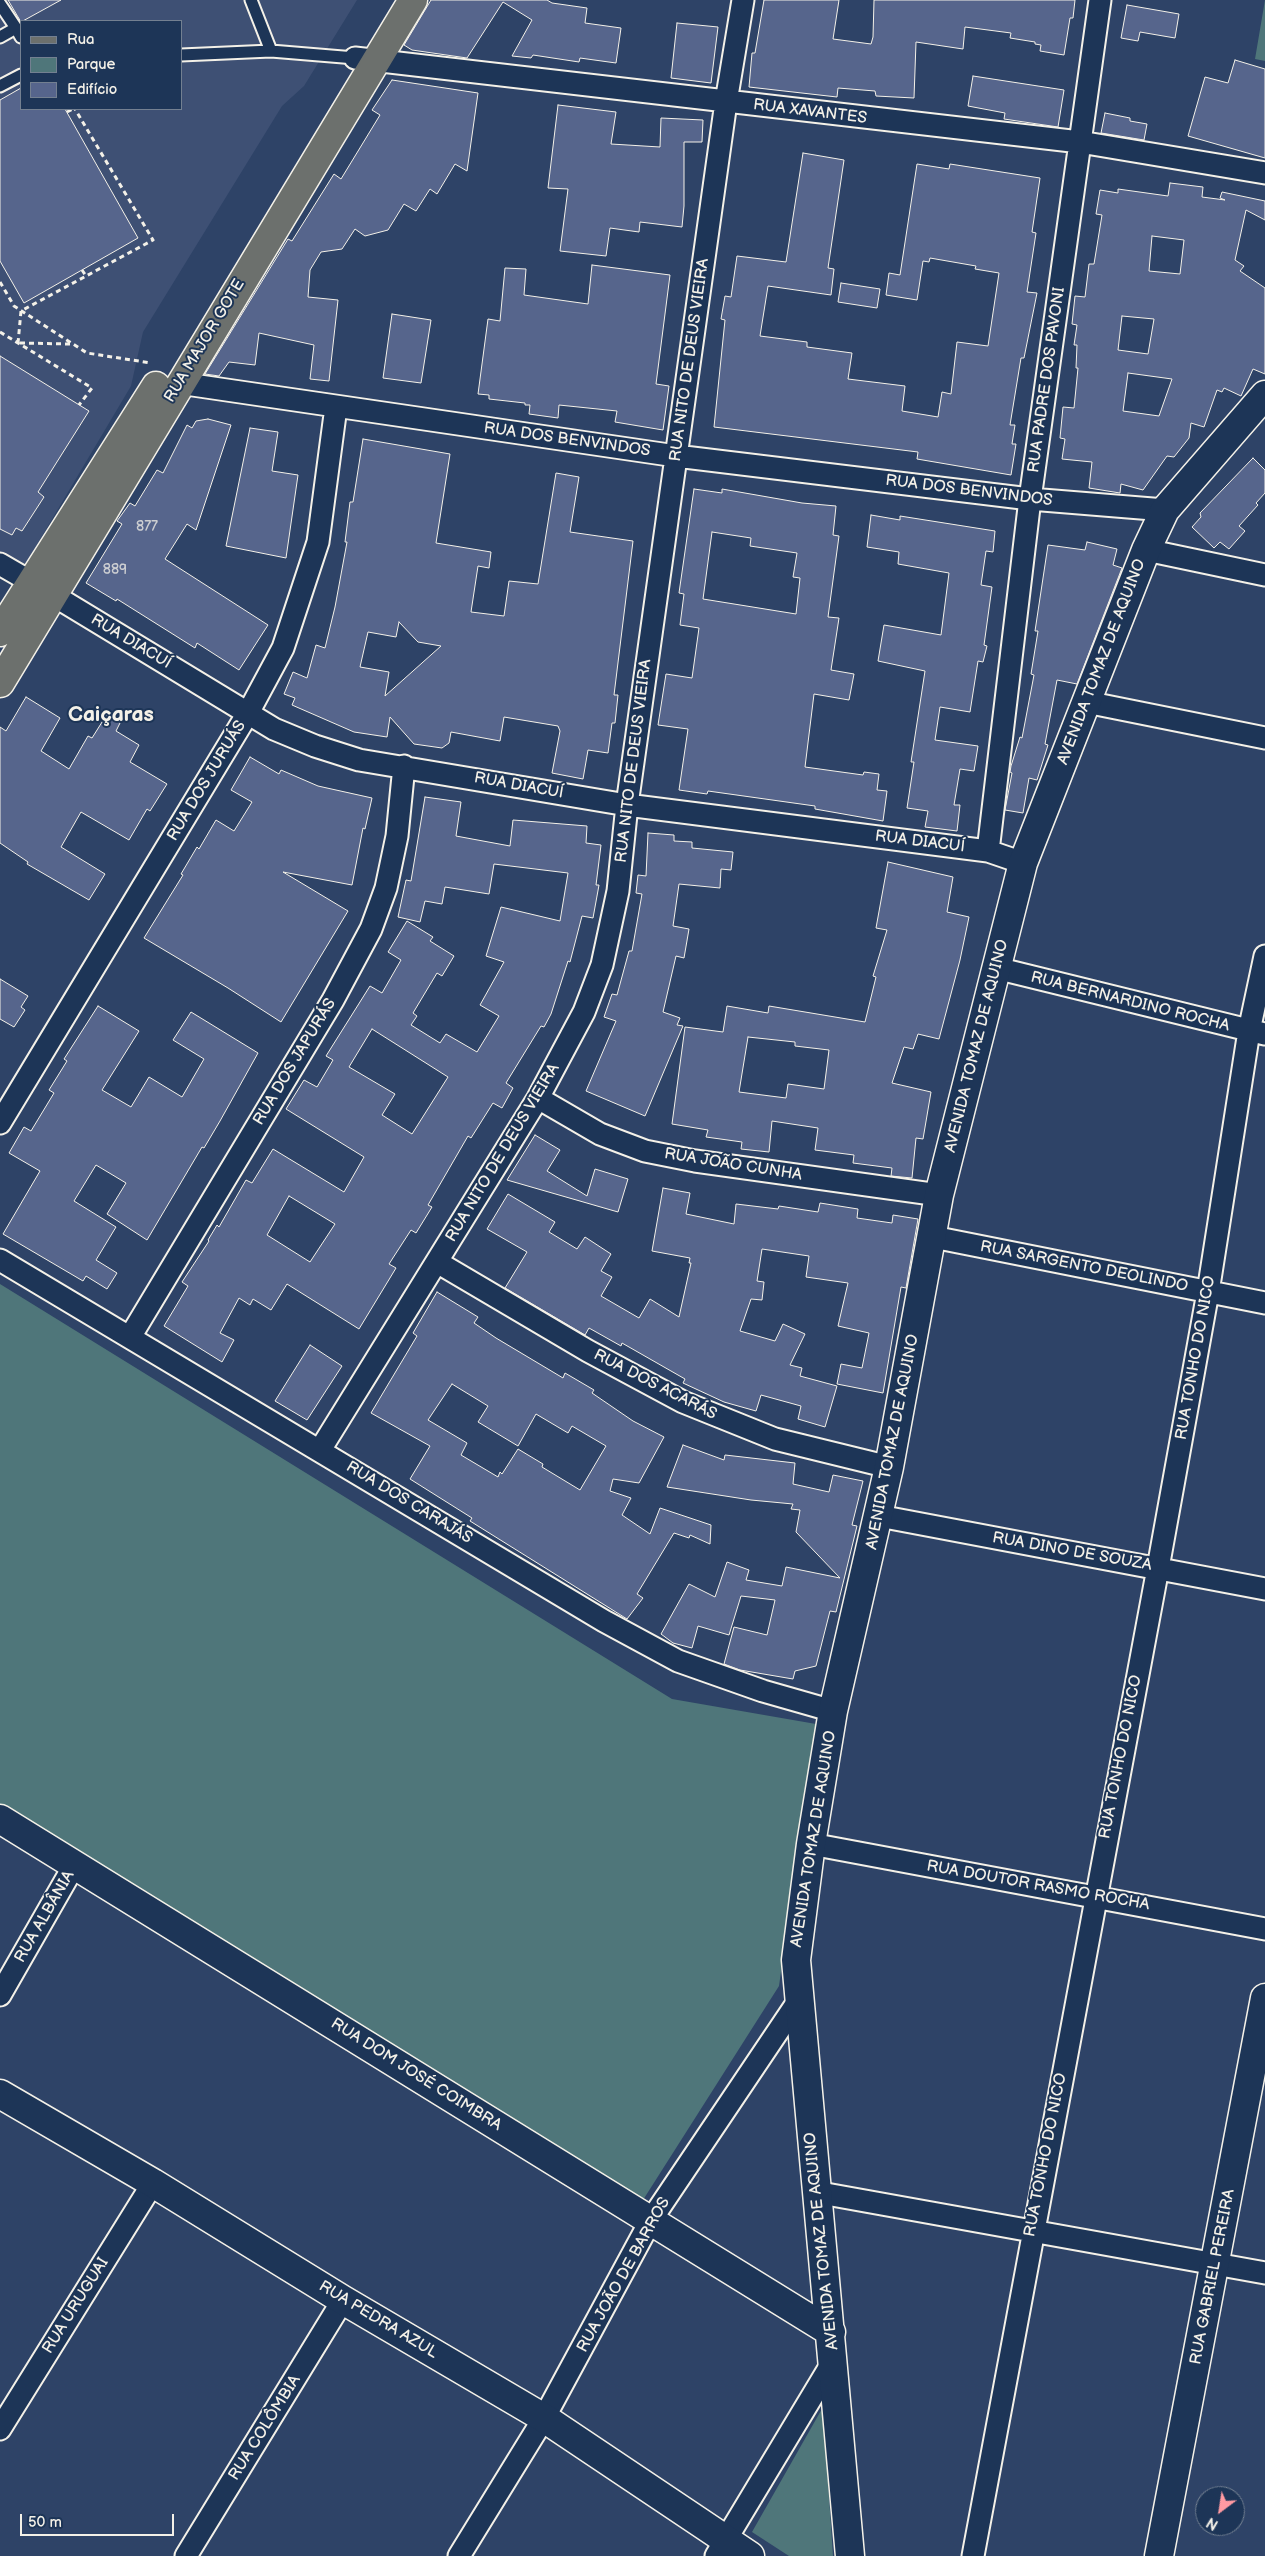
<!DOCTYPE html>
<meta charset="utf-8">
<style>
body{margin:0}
#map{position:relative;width:1265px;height:2556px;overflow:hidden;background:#2e4367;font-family:"Balsamiq Sans",sans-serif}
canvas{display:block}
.legend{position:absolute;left:20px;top:20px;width:162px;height:90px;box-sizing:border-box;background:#1d3557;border:1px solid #738091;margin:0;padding:6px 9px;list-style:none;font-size:15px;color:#f4f1e8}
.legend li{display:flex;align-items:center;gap:10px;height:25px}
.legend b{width:25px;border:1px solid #738091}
.north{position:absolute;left:1195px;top:2486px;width:50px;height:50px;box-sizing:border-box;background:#1d3557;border:1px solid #738091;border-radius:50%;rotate:211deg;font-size:14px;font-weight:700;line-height:20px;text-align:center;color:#f4f1e8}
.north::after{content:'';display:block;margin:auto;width:18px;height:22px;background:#ff9aa2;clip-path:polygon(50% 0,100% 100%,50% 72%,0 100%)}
.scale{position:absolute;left:20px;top:2514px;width:154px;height:22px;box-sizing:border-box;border:2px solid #f4f1e8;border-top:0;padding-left:6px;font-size:15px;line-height:18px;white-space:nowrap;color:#f4f1e8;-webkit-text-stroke:4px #1d3557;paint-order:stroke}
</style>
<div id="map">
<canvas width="1265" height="2556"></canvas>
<ul class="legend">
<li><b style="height:6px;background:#6c706d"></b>Rua</li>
<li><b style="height:14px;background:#4f767a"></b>Parque</li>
<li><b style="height:14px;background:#56658c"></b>Edifício</li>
</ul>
<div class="north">N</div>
<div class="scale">50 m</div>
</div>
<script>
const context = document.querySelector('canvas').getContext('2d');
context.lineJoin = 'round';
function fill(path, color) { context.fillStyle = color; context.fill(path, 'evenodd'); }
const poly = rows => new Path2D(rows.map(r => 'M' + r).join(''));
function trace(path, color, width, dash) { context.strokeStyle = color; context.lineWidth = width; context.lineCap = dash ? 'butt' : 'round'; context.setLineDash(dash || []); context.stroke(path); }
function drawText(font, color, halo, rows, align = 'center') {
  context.font = font + ' "Balsamiq Sans",sans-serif'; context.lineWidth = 4; context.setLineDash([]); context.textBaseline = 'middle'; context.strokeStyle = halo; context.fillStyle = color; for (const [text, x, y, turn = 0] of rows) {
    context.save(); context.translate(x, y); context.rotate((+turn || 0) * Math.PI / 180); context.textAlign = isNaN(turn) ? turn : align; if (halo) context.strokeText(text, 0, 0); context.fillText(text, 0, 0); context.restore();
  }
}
const built = poly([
 [0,0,357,0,304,86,282,106,143,332,131,386,23,568,0,554],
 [21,21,181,21,181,109,21,109]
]);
const green = poly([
 [1265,0,1265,61,1255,59],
 [0,1284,672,1699,816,1724,779,1986,643,2200,0,1804],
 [823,2407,833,2556,789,2556,752,2532]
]);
const building = poly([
 [8,0,61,0,21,22,8,0],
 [431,0,547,0,552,3,587,8,585,23,621,28,616,63,580,58,579,62,533,55,531,58,512,56,532,20,503,2,467,58,412,50,404,45,431,0],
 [764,0,839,0,833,39,871,44,873,37,874,0,1075,0,1073,18,1070,18,1064,55,1040,51,1041,45,1035,44,1035,42,1010,38,1011,33,965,27,963,49,916,42,914,98,876,96,875,91,838,88,837,97,749,87,752,53,755,53,764,0],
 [1127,5,1179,14,1175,38,1140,32,1138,41,1121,38,1127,5],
 [677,23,718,27,711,83,671,78,677,23],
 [1235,60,1265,69,1265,158,1188,136,1205,77,1228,83,1235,60],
 [973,76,1064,90,1058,127,1004,119,1005,113,968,106,973,76],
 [392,80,478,93,467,171,455,164,437,194,430,189,416,211,404,204,388,230,365,236,355,229,342,249,321,252,310,270,308,297,338,300,329,381,310,379,314,345,259,333,255,365,229,362,219,376,205,374,288,239,292,241,334,174,341,179,380,115,372,110,392,80],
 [21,88,21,109,65,109,138,238,24,303,0,261,0,100,21,88],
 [558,105,616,112,611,144,660,147,661,118,703,120,702,142,684,142,684,206,682,227,640,222,639,232,610,228,606,256,560,251,568,189,548,188,558,105],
 [1105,113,1130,118,1130,121,1147,124,1144,140,1101,133,1105,113],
 [803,153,844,160,828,268,834,269,831,295,768,286,760,336,807,342,807,347,852,353,848,379,905,386,902,411,938,417,942,392,951,394,957,342,988,346,999,273,975,269,976,266,930,258,929,262,923,261,917,300,886,295,889,273,900,275,917,164,949,169,950,164,1040,178,1032,232,1036,233,1027,292,1037,293,1024,358,1021,358,1010,425,1015,425,1012,444,1016,444,1011,475,917,459,918,452,714,427,725,320,721,319,725,296,731,297,737,256,786,262,803,153],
 [1170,183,1203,187,1202,197,1225,200,1220,198,1222,192,1265,201,1265,220,1246,210,1235,260,1244,266,1240,271,1265,288,1265,374,1253,369,1241,396,1224,388,1222,392,1217,390,1204,427,1191,423,1189,438,1174,457,1167,456,1143,490,1121,484,1120,493,1089,488,1092,462,1062,459,1065,439,1060,438,1063,407,1074,408,1078,368,1076,368,1077,345,1074,345,1077,325,1072,324,1075,296,1085,297,1089,264,1094,264,1102,215,1096,214,1100,190,1118,193,1118,189,1168,196,1170,183],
 [1152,236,1184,240,1180,274,1149,271,1152,236],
 [1122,316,1154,319,1148,354,1118,350,1122,316],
 [1128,373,1172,379,1159,416,1123,411,1128,373],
 [592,265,670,275,656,384,669,386,663,430,615,422,617,411,559,405,558,418,529,414,530,405,525,405,525,403,489,399,489,395,478,394,488,319,500,321,505,268,526,269,524,295,588,304,592,265],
 [841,283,880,289,877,308,838,302,841,283],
 [392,314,431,320,421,383,383,378,392,314],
 [0,356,89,411,38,492,44,497,22,531,16,528,12,535,0,529,0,356],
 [208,419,231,425,196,530,187,524,165,559,268,625,239,670,197,643,195,648,117,599,116,601,86,583,122,524,117,521,130,503,135,506,157,470,163,473,187,425,192,428,196,421,208,419],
 [250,428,278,432,272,471,298,475,286,558,226,546,250,428],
 [363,439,450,454,436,543,491,552,489,568,478,566,471,612,504,616,509,581,538,584,556,473,579,477,570,532,633,541,614,695,618,695,615,723,612,723,608,753,588,750,583,779,552,773,560,731,558,726,504,717,500,741,451,732,449,743,442,748,414,744,390,717,387,737,354,732,292,705,295,698,284,694,293,672,307,678,316,645,325,648,335,607,347,542,345,542,350,502,353,502,363,439],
 [399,622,418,642,441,646,385,696,389,672,360,667,368,632,396,637,399,622],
 [1253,458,1265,470,1265,493,1256,503,1258,505,1239,526,1245,531,1229,549,1220,542,1214,548,1192,527,1201,517,1200,513,1253,458],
 [694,489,722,493,722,489,802,503,836,506,833,535,839,536,828,617,839,618,831,670,854,674,849,700,814,694,805,767,863,775,864,772,879,774,877,790,887,791,883,821,815,809,815,806,708,791,707,794,679,790,688,729,658,725,666,674,692,678,699,628,680,625,684,594,679,593,694,489],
 [712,532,751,538,750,546,797,553,793,577,800,578,796,614,703,599,712,532],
 [871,515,900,520,900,516,995,531,993,552,986,551,981,585,992,587,984,645,987,646,983,662,978,661,970,712,940,707,935,740,978,746,974,771,960,769,954,805,960,805,957,831,925,827,928,811,907,808,914,762,911,762,925,671,878,661,884,625,941,635,949,573,898,564,899,552,867,547,871,515],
 [1087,542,1117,549,1113,565,1122,568,1077,684,1057,680,1045,744,1048,745,1037,780,1029,778,1023,813,1005,810,1012,773,1010,772,1011,766,1020,737,1022,738,1034,675,1031,674,1038,631,1035,631,1048,545,1085,550,1087,542],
 [26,697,60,718,41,751,69,769,88,736,92,738,109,711,122,719,116,731,139,745,130,762,167,784,150,811,147,809,129,840,81,812,61,847,105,874,89,900,27,864,28,862,0,843,0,727,6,731,26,697],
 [250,757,279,774,281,770,318,786,372,798,365,829,363,828,352,885,283,872,348,911,281,1022,228,988,144,938,183,875,181,874,197,847,199,849,216,820,234,831,252,802,231,790,250,757],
 [425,797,461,802,456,836,510,846,513,820,587,826,586,843,601,845,596,885,599,885,593,918,582,916,570,962,568,961,551,1014,544,1027,541,1026,506,1083,513,1088,502,1108,493,1103,471,1138,468,1136,428,1205,432,1207,416,1233,411,1230,389,1264,396,1268,359,1329,287,1284,271,1310,253,1299,250,1305,239,1298,220,1333,234,1340,222,1362,164,1326,188,1286,182,1282,209,1241,208,1240,217,1225,219,1227,246,1180,252,1183,273,1149,344,1192,364,1157,286,1109,304,1080,317,1087,333,1060,326,1056,370,986,382,993,401,960,388,952,407,921,433,937,430,941,454,956,442,976,437,973,413,1013,417,1016,411,1025,440,1043,446,1034,477,1052,499,1016,480,1005,504,962,486,956,501,907,560,921,568,873,494,864,489,894,445,887,442,904,425,901,420,922,398,917,406,880,411,881,425,797],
 [372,1029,448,1077,412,1134,382,1115,395,1094,349,1067,372,1029],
 [289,1196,335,1224,310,1262,267,1235,289,1196],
 [648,833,674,835,674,841,692,842,692,848,733,852,731,870,721,869,720,888,679,884,673,926,689,929,684,958,676,956,663,1012,680,1018,677,1025,683,1026,645,1116,586,1091,616,1021,604,1017,612,994,617,995,629,951,632,951,642,894,636,893,638,875,646,876,648,833],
 [888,862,953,877,947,912,969,917,960,960,939,1039,918,1034,913,1049,904,1047,892,1083,931,1092,923,1139,916,1138,912,1178,891,1176,892,1168,853,1163,854,1155,815,1150,818,1128,772,1121,769,1152,741,1149,742,1142,706,1137,708,1130,672,1124,685,1027,723,1032,727,1006,768,1013,769,1006,865,1022,876,977,873,976,887,930,876,928,888,862],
 [748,1037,795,1042,795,1046,829,1050,824,1089,788,1084,786,1098,739,1092,748,1037],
 [0,979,28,996,21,1007,25,1010,14,1027,0,1019,0,979],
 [98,1006,139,1031,102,1090,131,1107,149,1077,182,1097,204,1059,173,1040,191,1012,258,1053,220,1121,204,1148,202,1147,147,1240,107,1214,126,1183,96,1165,74,1201,116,1227,96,1260,117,1273,107,1289,86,1276,83,1281,3,1234,40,1171,9,1153,24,1127,31,1131,54,1093,49,1090,67,1061,64,1059,98,1006],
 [535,1135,560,1150,547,1171,587,1196,595,1169,628,1179,618,1212,507,1180,535,1135],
 [663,1188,690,1193,686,1214,734,1224,736,1204,778,1209,779,1206,818,1212,820,1203,858,1209,857,1218,892,1223,893,1215,918,1219,906,1288,901,1287,883,1393,837,1384,841,1364,862,1368,869,1333,838,1326,848,1283,806,1277,809,1256,762,1249,757,1281,764,1282,762,1300,751,1299,740,1331,775,1341,783,1324,805,1334,790,1365,802,1368,800,1376,837,1386,825,1427,798,1419,801,1406,761,1395,756,1411,724,1402,683,1383,685,1379,622,1343,621,1346,589,1328,585,1335,505,1288,527,1252,487,1229,508,1194,555,1222,549,1232,577,1249,585,1237,611,1254,601,1271,612,1277,601,1296,639,1318,650,1299,679,1317,691,1263,689,1263,690,1258,652,1251,663,1188],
 [437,1292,478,1317,474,1323,496,1338,563,1378,565,1373,594,1390,592,1393,633,1421,664,1437,639,1483,613,1479,610,1491,631,1498,622,1515,650,1534,660,1508,711,1525,710,1544,690,1535,689,1538,674,1533,637,1594,643,1598,627,1619,470,1521,472,1518,410,1479,430,1446,371,1413,417,1336,413,1333,437,1292],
 [452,1384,488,1406,478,1422,518,1446,536,1414,568,1433,572,1426,606,1446,580,1490,542,1467,543,1464,518,1449,502,1474,500,1472,498,1477,461,1455,467,1443,428,1420,452,1384],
 [310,1345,342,1366,307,1420,275,1401,310,1345],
 [683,1445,724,1460,725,1455,795,1463,793,1484,829,1492,833,1475,863,1481,852,1525,857,1526,836,1612,830,1611,816,1666,795,1671,793,1679,740,1670,724,1664,734,1627,767,1635,775,1600,741,1596,729,1635,698,1626,692,1648,673,1643,661,1634,689,1584,715,1597,727,1562,749,1570,746,1580,782,1586,786,1567,840,1578,796,1532,800,1510,791,1509,793,1504,751,1500,667,1487,683,1445]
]);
const path = poly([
 [67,112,73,109],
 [82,270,86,276],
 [0,282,14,306,87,353,151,363],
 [0,332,92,388,79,405],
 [18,343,21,311,153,240,75,109],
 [20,343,71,344]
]);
const lane = poly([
 [251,0,271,51],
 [0,4,16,28],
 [0,37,16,28,21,37],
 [181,55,271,51,355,58],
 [0,86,21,75]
]);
const street = poly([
 [355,58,1080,142,1265,173],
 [179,383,676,456,1030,499,1165,510],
 [1146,550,1265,575],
 [0,564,31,582],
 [53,595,274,729,315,746,359,760,627,805,988,851,1023,863],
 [1086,702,1265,738],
 [988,851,1030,499,1100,0],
 [996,968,1265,1034],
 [538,1098,600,1134,645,1151,695,1161,939,1195],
 [0,1123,248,713,283,648,318,542,336,407],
 [933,1237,1265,1303],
 [0,1260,604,1621,678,1661,763,1691,833,1711],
 [437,1262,588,1351,683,1402,775,1439,889,1467],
 [130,1337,333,1000,371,929,386,888,397,836,404,766],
 [320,1450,538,1098,584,1012,602,965,618,891,627,805,726,102,743,0],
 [879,1516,1265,1589],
 [811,1844,1265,1929],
 [0,1995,75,1864],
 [815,2192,1265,2273],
 [0,2429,153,2183],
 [186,2556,343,2300],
 [459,2556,544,2418,651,2220,799,2000],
 [716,2556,834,2360],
 [973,2556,1158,1568,1208,1292,1249,1031,1265,956]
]);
const secondary = poly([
 [0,1819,831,2332],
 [0,2094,153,2183,343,2300,544,2418,750,2556],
 [850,2556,796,1960,811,1844,833,1711,889,1467,939,1195,1023,863,1146,550,1165,510,1265,395],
 [1159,2556,1265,1998]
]);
const primary = poly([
 [0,632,156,386],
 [0,683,413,0]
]);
const numberNames = [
 ["877",147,527],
 ["889",115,570]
];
const streetNames = [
 ["RUA XAVANTES",810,112,7],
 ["RUA MAJOR GOTE",205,341,-59],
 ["RUA NITO DE DEUS VIEIRA",690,360,-82],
 ["RUA PADRE DOS PAVONI",1047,380,-82],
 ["RUA DOS BENVINDOS",567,440,8],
 ["RUA DOS BENVINDOS",969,491,7],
 ["RUA DIACUÍ",131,642,31],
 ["AVENIDA TOMAZ DE AQUINO",1102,662,-69],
 ["RUA NITO DE DEUS VIEIRA",634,761,-83],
 ["RUA DOS JURUÁS",207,781,-59],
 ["RUA DIACUÍ",519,786,10],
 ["RUA DIACUÍ",920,842,7],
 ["RUA BERNARDINO ROCHA",1130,1002,14],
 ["AVENIDA TOMAZ DE AQUINO",977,1046,-76],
 ["RUA DOS JAPURÁS",295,1062,-59],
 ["RUA NITO DE DEUS VIEIRA",503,1153,-59],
 ["RUA JOÃO CUNHA",733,1165,9],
 ["RUA SARGENTO DEOLINDO",1084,1267,11],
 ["RUA TONHO DO NICO",1196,1358,-80],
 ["RUA DOS ACARÁS",655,1385,27],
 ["AVENIDA TOMAZ DE AQUINO",893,1442,-79],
 ["RUA DOS CARAJÁS",409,1503,31],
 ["RUA DINO DE SOUZA",1072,1552,10],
 ["RUA TONHO DO NICO",1121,1757,-79],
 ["AVENIDA TOMAZ DE AQUINO",814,1839,-81],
 ["RUA DOUTOR RASMO ROCHA",1038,1886,10],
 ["RUA ALBÂNIA",45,1917,-60],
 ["RUA DOM JOSÉ COIMBRA",416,2075,32],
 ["RUA TONHO DO NICO",1046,2155,-79],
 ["AVENIDA TOMAZ DE AQUINO",822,2241,-96],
 ["RUA JOÃO DE BARROS",624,2275,-61],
 ["RUA GABRIEL PEREIRA",1213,2277,-79],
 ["RUA URUGUAI",76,2306,-58],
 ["RUA PEDRA AZUL",378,2320,31],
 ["RUA COLÔMBIA",265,2428,-58]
];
const districtNames = [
 ["Caiçaras",111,716]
];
fill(built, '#3e5074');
fill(green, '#4f767a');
fill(building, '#56658c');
trace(building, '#f4f1e8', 1);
trace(lane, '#f4f1e8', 15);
trace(street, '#f4f1e8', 25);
trace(secondary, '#f4f1e8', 31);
trace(primary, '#f4f1e8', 31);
trace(path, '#f4f1e8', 3, [5, 4]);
trace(lane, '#1d3557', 11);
trace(street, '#1d3557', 21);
trace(secondary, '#1d3557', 28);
trace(primary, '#6c706d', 28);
drawText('14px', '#ccced1', null, numberNames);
drawText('16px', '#f4f1e8', '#1d3557', streetNames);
drawText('bold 21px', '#f4f1e8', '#1d3557', districtNames);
</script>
